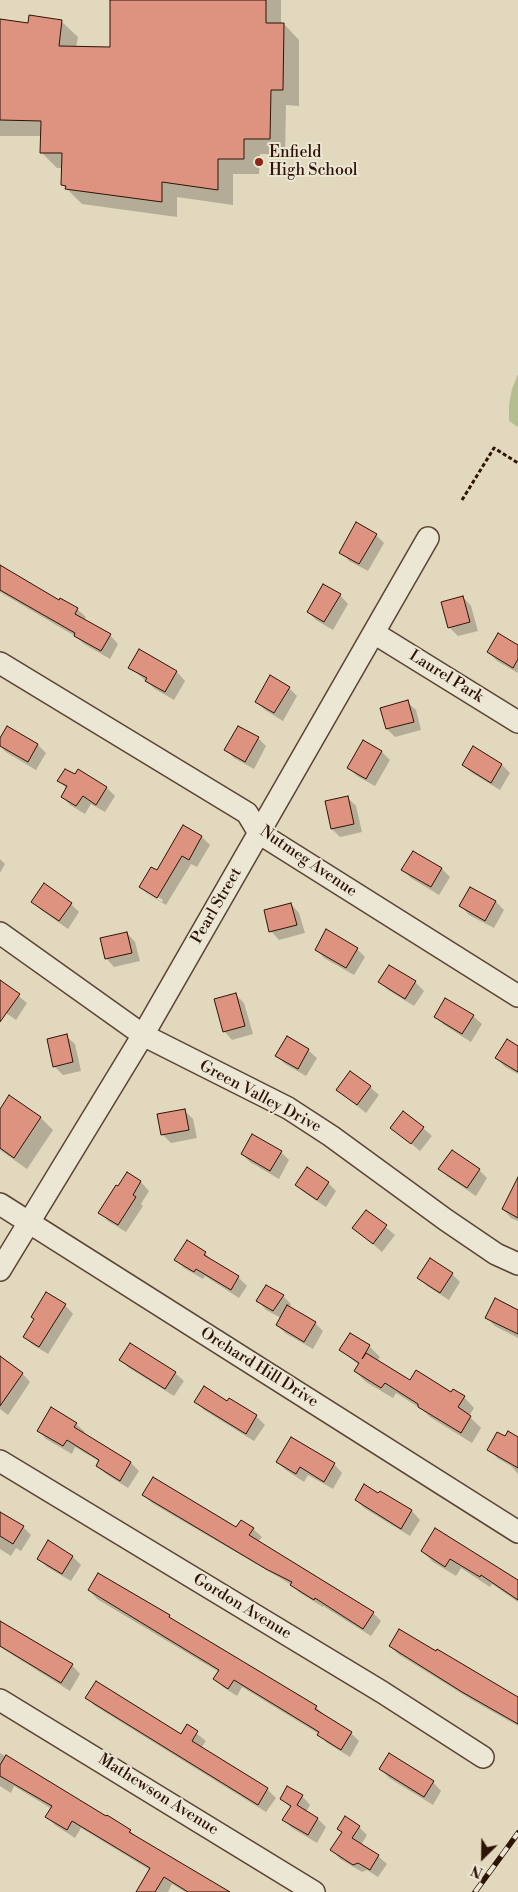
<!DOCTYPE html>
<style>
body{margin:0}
#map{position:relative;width:518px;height:1892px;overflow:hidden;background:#e2d8bd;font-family:"Libre Bodoni",serif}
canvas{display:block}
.north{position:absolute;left:458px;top:1832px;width:50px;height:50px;-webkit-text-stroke:4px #ece6d4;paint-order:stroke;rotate:203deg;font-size:14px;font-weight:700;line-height:20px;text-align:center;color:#2e1307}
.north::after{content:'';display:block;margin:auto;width:18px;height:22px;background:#2e1307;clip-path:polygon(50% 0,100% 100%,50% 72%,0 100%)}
</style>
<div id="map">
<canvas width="518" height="1892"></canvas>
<div class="north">N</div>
</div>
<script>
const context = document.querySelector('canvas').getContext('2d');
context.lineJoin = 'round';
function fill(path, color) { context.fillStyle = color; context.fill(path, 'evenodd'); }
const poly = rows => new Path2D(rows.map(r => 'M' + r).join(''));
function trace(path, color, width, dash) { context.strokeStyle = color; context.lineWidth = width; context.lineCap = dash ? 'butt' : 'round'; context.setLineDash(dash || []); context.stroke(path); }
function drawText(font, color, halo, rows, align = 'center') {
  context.font = font + ' "Libre Bodoni",serif'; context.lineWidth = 4; context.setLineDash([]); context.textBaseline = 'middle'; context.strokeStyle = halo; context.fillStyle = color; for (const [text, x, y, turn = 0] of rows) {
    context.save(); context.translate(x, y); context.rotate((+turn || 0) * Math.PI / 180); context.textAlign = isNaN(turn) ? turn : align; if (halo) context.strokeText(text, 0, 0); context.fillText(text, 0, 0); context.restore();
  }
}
const green = poly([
 [518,374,518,427,509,421,509,405,512,389]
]);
const shadow = poly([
 [112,0,281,0,281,24,284,24,299,40,299,106,286,105,285,154,260,154,259,174,233,174,233,205,177,197,177,217,82,204,63,185,63,168,57,168,41,152,42,136,0,136,0,20,29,25,30,17,62,22,78,37,76,48,111,48],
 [376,535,384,543,368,571,349,561,341,552],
 [0,567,59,602,77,609,86,617,84,620,110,635,118,644,110,659,84,644,75,636,0,592],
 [340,595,348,604,333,630,316,620,308,612],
 [463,597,471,606,478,631,458,636,449,627],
 [518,647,518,673,497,661,488,652],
 [139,651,177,672,185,681,174,700,155,689,130,667],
 [289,688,297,696,283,721,265,710,256,702],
 [407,702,416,710,421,730,395,737,387,729],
 [8,727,38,745,46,753,36,770,6,752,0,746,0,740],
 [258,738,266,746,254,769,234,758,226,750],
 [364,742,382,752,390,760,375,786,357,776,349,768],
 [463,765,502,765,510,773,500,790,472,773],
 [78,770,107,788,115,796,105,812,91,804,85,814,70,805,62,796,67,789,59,781,75,776],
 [348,798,356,806,362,832,340,837,332,829],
 [184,827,202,837,210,845,197,867,191,864,166,905,149,895,140,886,157,872],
 [148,891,163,900,162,902,148,894],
 [413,852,442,869,450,877,439,895,411,878,403,870],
 [0,859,5,864,0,873],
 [471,888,496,902,504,910,494,928,469,915,461,906],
 [33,902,71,904,79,912,68,929,41,910],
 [291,904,299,913,305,933,279,940,271,931],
 [127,933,135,942,140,961,114,967,106,958],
 [316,949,357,949,365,957,354,975,324,958],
 [390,966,415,982,424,991,414,1006,388,990,380,982],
 [0,981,27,1003,16,1020,0,1009],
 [236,995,244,1003,253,1034,232,1040,224,1031],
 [435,1016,473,1016,482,1024,471,1042,444,1025],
 [66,1036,75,1044,81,1071,63,1075,54,1066],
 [518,1047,518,1074,505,1067,497,1058],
 [308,1050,317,1058,306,1076,285,1064,277,1056],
 [370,1087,379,1095,366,1113,337,1090],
 [10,1097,41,1118,53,1130,27,1169,0,1150,0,1126],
 [184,1110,193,1119,197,1138,171,1143,163,1135,159,1115],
 [392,1128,423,1128,432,1136,420,1151],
 [281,1152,289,1160,279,1179,250,1162,242,1154],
 [440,1169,479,1170,487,1178,476,1196,448,1177],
 [128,1174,141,1182,149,1191,141,1204,143,1206,126,1232,108,1221,100,1212],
 [328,1183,336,1191,326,1207,305,1193,297,1185],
 [518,1194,518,1221,511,1218,503,1209],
 [366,1211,395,1235,382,1252,354,1228],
 [205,1253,213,1262,238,1277,247,1286,239,1298,205,1276,203,1279,184,1268,176,1260],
 [452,1274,460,1282,449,1300,427,1286,419,1278],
 [283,1296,291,1304,289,1308,315,1323,323,1331,313,1349,285,1333,277,1325,281,1318,266,1310,258,1301],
 [65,1305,73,1314,48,1354,33,1345,24,1336],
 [518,1311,518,1338,495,1326,486,1317],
 [351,1335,369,1346,380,1357,377,1362,410,1382,464,1397,474,1408,469,1416,481,1428,472,1443,430,1417,423,1410,396,1393,393,1398,366,1382,355,1371,359,1365,341,1350],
 [121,1360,175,1373,184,1381,174,1396,129,1368],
 [0,1368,22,1373,30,1382,8,1415,0,1409],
 [229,1400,256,1416,265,1425,254,1441,204,1410,196,1401,228,1403],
 [76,1424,85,1432,83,1434,131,1463,139,1471,128,1488,106,1474,97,1466,100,1462,75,1447,72,1454,46,1439,38,1430],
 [505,1438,518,1438,518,1474,511,1466,497,1458,489,1449],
 [277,1462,334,1464,342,1473,333,1489,308,1475,304,1482,286,1470],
 [380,1492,412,1511,420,1520,410,1536,364,1508,356,1500,379,1495],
 [144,1495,237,1529,253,1529,262,1537,258,1542,373,1613,381,1621,371,1636,323,1606,323,1607,300,1593,292,1585,152,1503],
 [0,1513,23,1527,31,1535,21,1551,16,1548,11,1556,0,1549],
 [436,1529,518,1582,518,1602,492,1584,490,1587,461,1568,456,1576,433,1562,422,1551],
 [48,1542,73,1557,81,1565,71,1581,47,1567,38,1558],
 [89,1590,169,1616,175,1622,316,1707,324,1715,351,1733,359,1741,350,1757,327,1743,319,1734,242,1687,237,1696,223,1687,215,1679,219,1672,97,1599],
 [0,1622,72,1665,80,1674,70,1691,0,1647],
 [390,1646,518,1698,518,1726,472,1700,398,1654],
 [87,1698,181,1735,187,1726,206,1741,201,1748,267,1789,276,1798,266,1812,95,1706],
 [0,1753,130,1831,137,1837,228,1892,185,1892,172,1884,168,1892,137,1892,150,1870,81,1828,75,1838,55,1825,47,1817,52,1809,14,1786,11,1793,0,1786],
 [381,1769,433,1782,441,1791,433,1805,389,1778],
 [302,1796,310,1805,306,1812,318,1819,326,1827,317,1843,292,1828,284,1820,291,1808,281,1798],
 [359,1827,367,1835,361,1845,378,1856,387,1864,378,1877,367,1870,362,1872,340,1859,332,1850,343,1833,338,1829]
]);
const building = poly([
 [110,0,266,0,266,23,284,23,283,90,271,90,270,139,244,139,244,159,218,159,218,190,162,182,162,202,65,189,66,186,61,185,62,153,40,153,41,121,0,120,0,19,28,23,29,15,62,20,59,46,110,47,110,0],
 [356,522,377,534,359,564,339,553,356,522],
 [0,565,59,600,60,598,78,608,75,614,111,634,101,651,74,636,75,633,0,590,0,565],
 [323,584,341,594,324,622,307,612,323,584],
 [463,596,470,622,448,628,441,602,463,596],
 [498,633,518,645,518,659,513,668,487,652,498,633],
 [139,649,177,671,165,692,145,681,147,678,128,668,139,649],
 [270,675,290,687,274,713,255,702,270,675],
 [408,700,414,722,386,729,380,708,408,700],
 [7,726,38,744,28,762,0,746,0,738,7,726],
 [238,726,259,737,245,762,224,750,238,726],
 [363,740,382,751,366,779,347,768,363,740],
 [473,746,502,764,491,783,462,765,473,746],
 [65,769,75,774,78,769,107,787,96,805,83,796,76,806,61,797,67,786,57,781,65,769],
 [348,796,354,824,331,829,325,801,348,796],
 [183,825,202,836,189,860,182,856,157,898,139,887,151,867,157,870,183,825],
 [413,851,442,868,431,887,401,870,413,851],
 [44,883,72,903,59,921,31,902,44,883],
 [470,887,496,901,485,921,459,906,470,887],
 [291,903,297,925,269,932,264,910,291,903],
 [326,929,358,948,346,968,315,950,326,929],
 [127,932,132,953,105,959,100,938,127,932],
 [389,965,416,981,405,999,378,982,389,965],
 [0,980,20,994,0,1022,0,980],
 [236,993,245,1026,223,1032,214,999,236,993],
 [445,998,474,1015,462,1034,434,1017,445,998],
 [67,1034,73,1062,53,1067,47,1039,67,1034],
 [287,1036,309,1049,298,1069,275,1056,287,1036],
 [507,1039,518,1046,518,1072,495,1058,507,1039],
 [350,1071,371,1086,357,1105,336,1090,350,1071],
 [9,1095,41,1117,14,1158,0,1148,0,1109,9,1095],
 [185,1109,189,1130,161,1135,157,1114,185,1109],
 [403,1111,424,1127,411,1144,390,1128,403,1111],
 [252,1134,282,1151,270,1171,241,1154,252,1134],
 [452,1150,480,1169,467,1188,438,1169,452,1150],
 [307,1167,329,1182,317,1200,295,1185,307,1167],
 [127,1172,141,1181,133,1195,136,1197,118,1225,98,1213,116,1185,118,1186,127,1172],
 [518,1177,518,1218,502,1209,518,1177],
 [366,1210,387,1225,373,1244,352,1228,366,1210],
 [187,1240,206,1252,204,1255,239,1276,231,1290,196,1269,194,1272,174,1260,187,1240],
 [430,1258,453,1273,440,1293,417,1278,430,1258],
 [266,1285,284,1295,273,1311,256,1301,266,1285],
 [46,1292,66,1304,39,1347,23,1337,34,1319,31,1317,46,1292],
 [495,1298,518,1310,518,1334,485,1318,495,1298],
 [287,1305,316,1322,304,1342,276,1325,287,1305],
 [350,1333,370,1345,362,1359,366,1353,410,1380,416,1370,451,1392,453,1389,465,1396,458,1407,471,1416,461,1433,418,1407,418,1404,385,1383,381,1388,354,1371,359,1363,339,1350,350,1333],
 [130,1343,176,1372,165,1389,119,1360,130,1343],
 [0,1356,23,1373,0,1406,0,1356],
 [204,1386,227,1401,229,1398,257,1415,246,1434,194,1402,204,1386],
 [51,1407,77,1423,74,1427,131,1462,120,1481,96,1466,99,1460,67,1440,63,1446,37,1431,51,1407],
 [508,1431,518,1437,518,1468,487,1450,497,1432,505,1436,508,1431],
 [291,1437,335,1463,324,1482,300,1467,296,1474,276,1462,291,1437],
 [153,1477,236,1527,241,1520,254,1528,249,1535,374,1612,363,1629,315,1598,314,1600,290,1585,292,1582,266,1569,142,1495,153,1477],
 [364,1484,378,1493,380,1491,412,1510,401,1529,355,1500,364,1484],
 [0,1512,24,1526,13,1544,0,1536,0,1512],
 [435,1528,518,1580,518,1600,481,1575,480,1577,450,1559,445,1567,421,1551,435,1528],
 [48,1540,73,1556,62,1574,37,1559,48,1540],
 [98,1573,170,1615,169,1617,317,1706,315,1709,352,1732,341,1750,317,1735,319,1732,234,1680,228,1689,213,1679,219,1670,88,1590,98,1573],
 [0,1621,73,1664,61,1683,0,1646,0,1621],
 [399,1629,436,1651,437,1649,518,1697,518,1724,462,1692,389,1646,399,1629],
 [96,1681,181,1734,187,1724,198,1731,192,1741,268,1788,258,1805,85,1698,96,1681],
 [389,1753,434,1781,424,1797,379,1769,389,1753],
 [6,1755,106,1816,107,1815,131,1830,129,1832,230,1892,188,1892,164,1877,155,1892,136,1892,150,1868,72,1821,67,1830,45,1817,52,1806,0,1776,0,1765,6,1755],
 [287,1786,303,1795,297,1805,318,1818,308,1835,282,1820,291,1806,280,1799,287,1786],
 [345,1816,360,1826,352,1838,379,1855,370,1870,358,1863,353,1865,330,1850,342,1832,337,1829,345,1816]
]);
const path = poly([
 [462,500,494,448,518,463]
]);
const minor = poly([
 [374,633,518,722],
 [0,663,247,813,259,833,518,996],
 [0,933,143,1035,288,1108,331,1136,446,1220,496,1254,518,1264],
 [0,1204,518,1532],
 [0,1270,143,1035,428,538],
 [0,1461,382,1692,483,1757],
 [0,1700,314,1892]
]);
const rail = poly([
 [475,1892,518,1833]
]);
const markers = [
 [259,162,5,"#8f2418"]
];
const poiNames = [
 ["Enfield",269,153],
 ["High School",269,171]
];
const streetNames = [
 ["Laurel Park",446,677,32],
 ["Nutmeg Avenue",308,862,34],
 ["Pearl Street",217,906,-60],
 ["Green Valley Drive",260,1097,28],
 ["Orchard Hill Drive",259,1368,32],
 ["Gordon Avenue",242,1607,31],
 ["Mathewson Avenue",158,1795,32]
];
fill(green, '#b4be90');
fill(shadow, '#0003');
fill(building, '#dd937f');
trace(building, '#2e1307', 1);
trace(minor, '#5b4434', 24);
trace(path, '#2e1307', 3, [4, 2.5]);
trace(minor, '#ece6d4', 21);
trace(rail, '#2e1307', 5.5);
trace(rail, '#ece6d4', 4, [11]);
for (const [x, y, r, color] of markers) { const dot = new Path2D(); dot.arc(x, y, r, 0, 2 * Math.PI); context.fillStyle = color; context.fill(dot); trace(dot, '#ece6d4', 2); }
drawText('16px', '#2e1307', '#ece6d4', poiNames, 'left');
drawText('16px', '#2e1307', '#ece6d4', streetNames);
</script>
